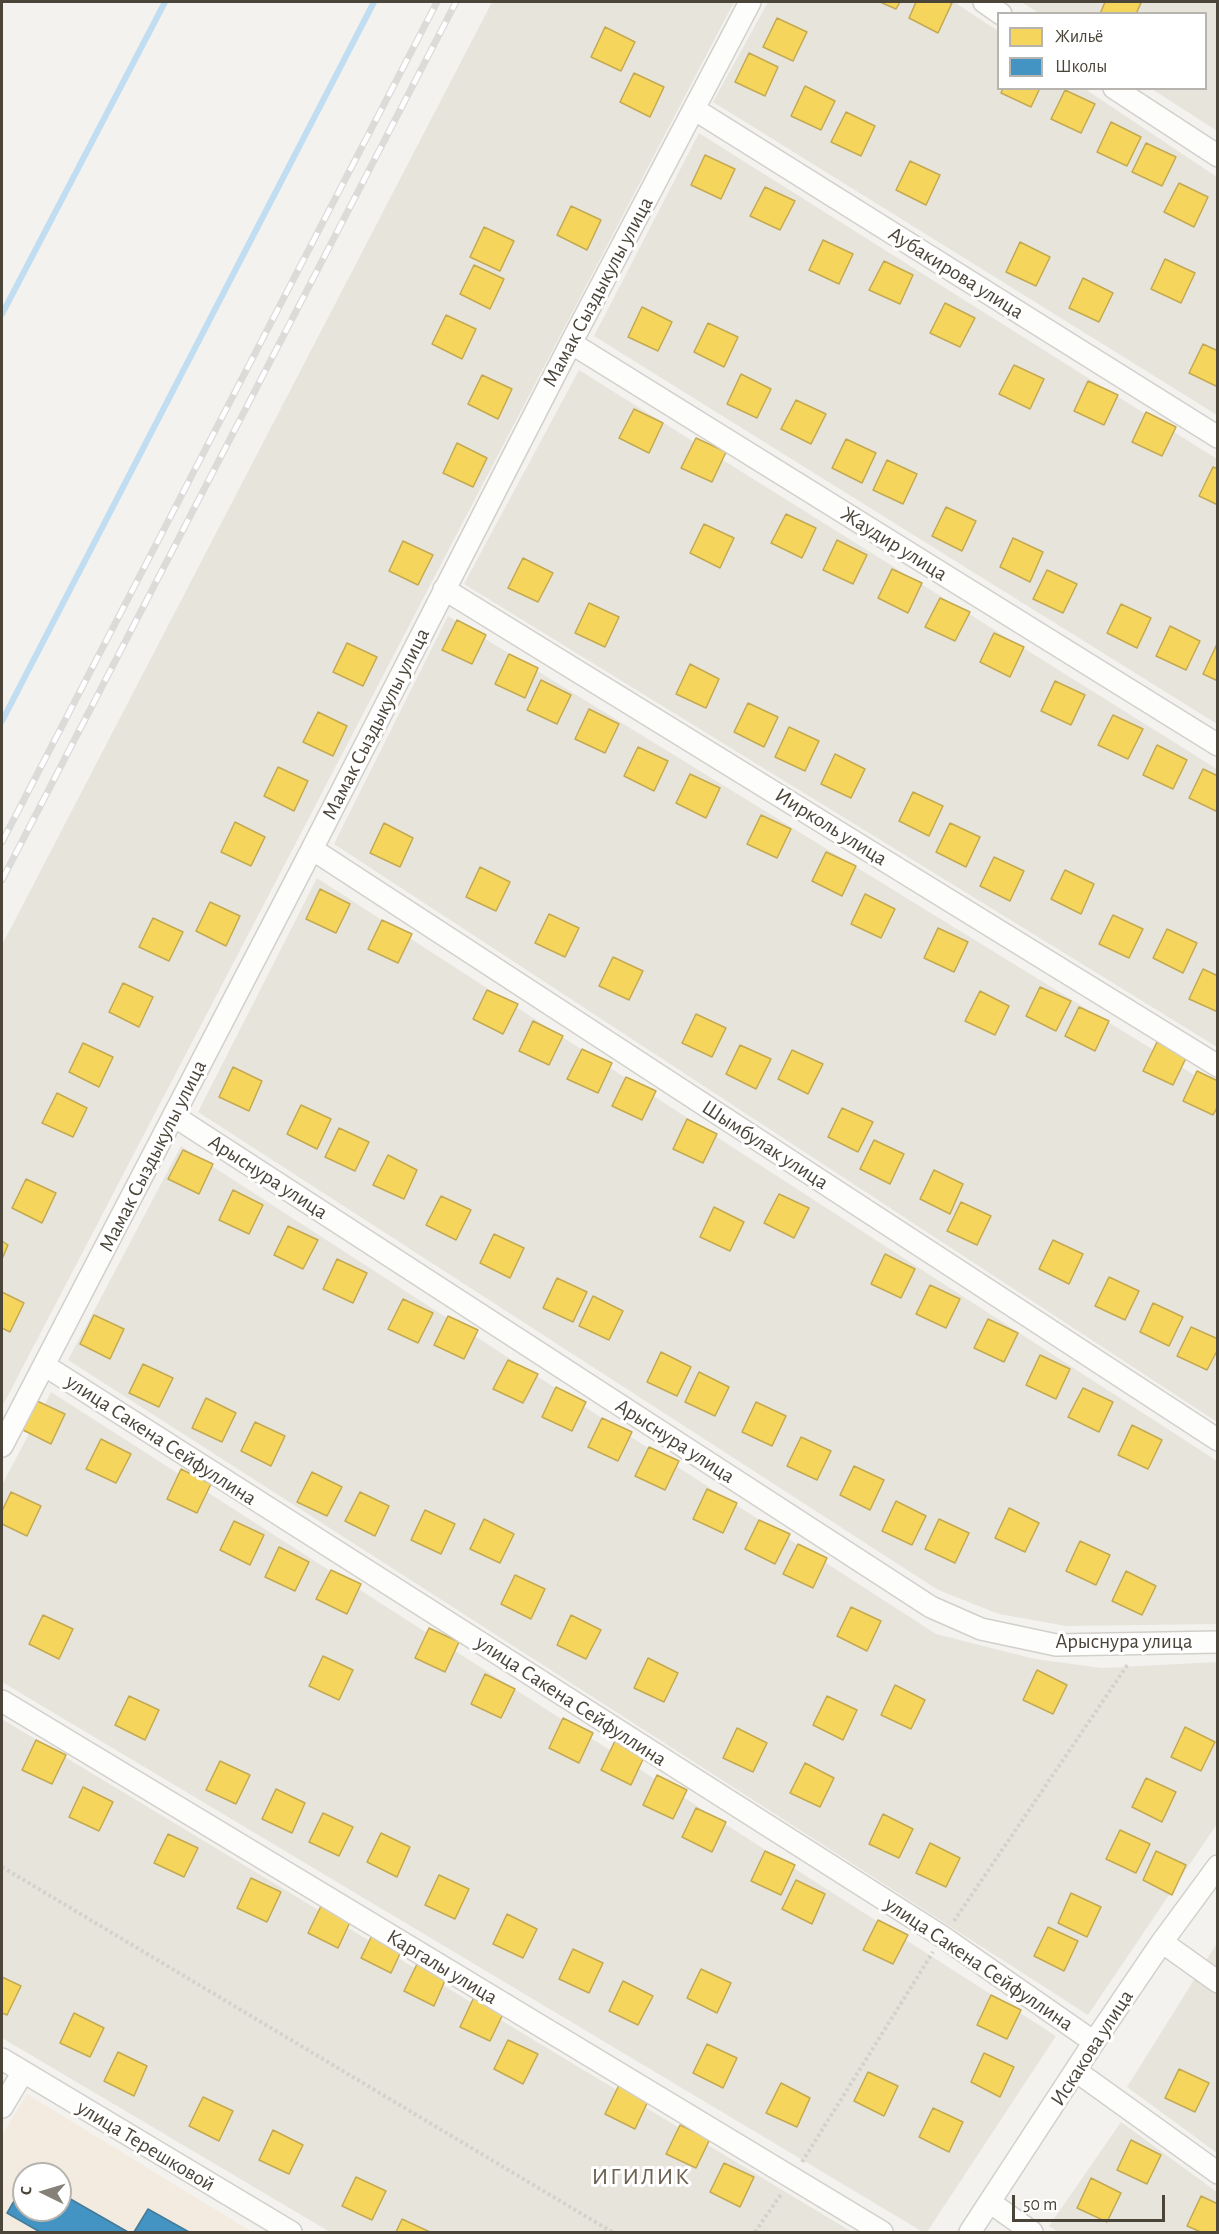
<!DOCTYPE html>
<meta charset="utf-8">
<style>
body{margin:0}
#map{position:relative;width:1219px;height:2234px;overflow:hidden;background:#f4f2ee;font-family:"Alegreya Sans",sans-serif}
canvas{display:block}
.frame{position:absolute;inset:0;border:3px solid #4b4439;pointer-events:none}
.legend{position:absolute;left:997px;top:12px;width:210px;height:78px;box-sizing:border-box;background:#fff;border:2px solid #b7b4b0;margin:0;padding:8px 10px;list-style:none;font-size:18px;color:#4b4439}
.legend li{display:flex;align-items:center;gap:12px;height:30px}
.legend b{width:30px;border:2px solid #b7b4b0}
.north{position:absolute;left:12px;top:2162px;width:60px;height:60px;box-sizing:border-box;background:#fff;border:2px solid #b7b4b0;border-radius:50%;rotate:275deg;font-size:16px;font-weight:700;line-height:24px;text-align:center;color:#4b4439}
.north::after{content:'';display:block;margin:auto;width:21px;height:27px;background:#868178;clip-path:polygon(50% 0,100% 100%,50% 72%,0 100%)}
.scale{position:absolute;left:1012px;top:2195px;width:153px;height:27px;box-sizing:border-box;border:3px solid #4b4439;border-top:0;padding-left:8px;font-size:18px;line-height:21px;white-space:nowrap;color:#4b4439;-webkit-text-stroke:4px #fff;paint-order:stroke}
</style>
<div id="map">
<canvas width="1219" height="2234"></canvas>
<div class="frame"></div>
<ul class="legend">
<li><b style="height:16px;background:#f6d55c"></b>Жильё</li>
<li><b style="height:16px;background:#4393c3"></b>Школы</li>
</ul>
<div class="north">С</div>
<div class="scale">50 m</div>
</div>
<script>
const context = document.querySelector('canvas').getContext('2d');
context.lineJoin = 'round';
function fill(path, color) { context.fillStyle = color; context.fill(path, 'evenodd'); }
const poly = rows => new Path2D(rows.map(r => 'M' + r).join(''));
function trace(path, color, width, dash) { context.strokeStyle = color; context.lineWidth = width; context.lineCap = dash ? 'butt' : 'round'; context.setLineDash(dash || []); context.stroke(path); }
function drawText(font, color, halo, rows, align = 'center') {
  context.font = font + ' "Alegreya Sans",sans-serif'; context.lineWidth = 6; context.setLineDash([]); context.textBaseline = 'middle'; context.strokeStyle = halo; context.fillStyle = color; for (const [text, x, y, turn = 0] of rows) {
    context.save(); context.translate(x, y); context.rotate((+turn || 0) * Math.PI / 180); context.textAlign = isNaN(turn) ? turn : align; if (halo) context.strokeText(text, 0, 0); context.fillText(text, 0, 0); context.restore();
  }
}
const residential = poly([
 [492,2,734,2,2,1407,2,945],
 [768,2,954,2,998,31,998,88,1085,89,1217,177,1217,415,713,102],
 [1021,2,1217,2,1217,131,1152,89,1206,88,1206,14,1039,13],
 [699,133,1217,459,1217,724,594,336],
 [579,370,1217,769,1217,1047,464,584],
 [448,616,1217,1089,1217,1422,334,844],
 [317,878,1217,1461,1217,1624,1066,1626,999,1614,938,1590,198,1112],
 [181,1146,936,1634,1035,1659,1102,1668,1217,1662,1217,1824,1088,2015,68,1360],
 [51,1392,1056,2036,927,2232,923,2232,2,1682,2,1485],
 [2,1719,852,2232,330,2232,2,2038],
 [1217,1943,1217,2153,1127,2087],
 [1121,2122,1217,2192,1217,2232,1058,2232,1049,2226]
]);
const commercial = poly([
 [27,2094,252,2232,2,2232,2,2135],
 [24,2174,60,2174,60,2210,24,2210]
]);
const homes = poly([
 [880,2,900,2,896,9,880,2],
 [916,2,949,2,952,3,938,33,909,18,916,2],
 [1105,2,1138,2,1141,3,1136,14,1100,14,1105,2],
 [777,18,807,32,793,61,763,47,777,18],
 [605,27,635,42,621,71,591,57,605,27],
 [749,53,778,67,765,96,735,82,749,53],
 [634,73,664,87,650,117,620,102,634,73],
 [805,86,835,101,821,130,791,116,805,86],
 [1003,88,1040,88,1031,107,1001,93,1003,88],
 [1065,90,1095,104,1081,133,1051,119,1065,90],
 [846,112,875,126,861,156,831,142,846,112],
 [1111,122,1141,137,1127,166,1097,152,1111,122],
 [1146,143,1176,157,1162,186,1132,172,1146,143],
 [705,155,735,169,721,199,691,185,705,155],
 [910,161,940,175,926,205,896,190,910,161],
 [1179,183,1208,197,1194,227,1164,212,1179,183],
 [765,187,795,201,780,230,750,216,765,187],
 [571,206,601,220,587,250,557,235,571,206],
 [484,227,514,241,500,271,470,257,484,227],
 [823,240,853,254,839,284,809,270,823,240],
 [1020,242,1050,257,1036,286,1006,272,1020,242],
 [1165,259,1195,273,1181,303,1151,289,1165,259],
 [884,261,913,275,900,304,869,290,884,261],
 [474,265,504,279,490,309,460,294,474,265],
 [1083,278,1113,293,1099,322,1069,308,1083,278],
 [945,303,975,318,960,347,930,333,945,303],
 [642,307,672,322,658,351,628,337,642,307],
 [446,315,476,329,462,359,432,344,446,315],
 [708,323,738,337,724,367,694,352,708,323],
 [1203,344,1218,351,1218,387,1189,373,1203,344],
 [1014,365,1044,379,1030,409,999,394,1014,365],
 [741,374,771,389,757,418,727,404,741,374],
 [482,375,512,389,498,419,468,404,482,375],
 [1088,381,1118,395,1104,425,1074,411,1088,381],
 [796,400,826,414,811,444,781,429,796,400],
 [634,409,663,423,649,453,619,438,634,409],
 [1146,412,1176,427,1162,456,1132,442,1146,412],
 [696,438,726,452,712,482,681,468,696,438],
 [846,439,876,453,862,483,832,468,846,439],
 [457,443,487,458,473,487,443,473,457,443],
 [887,460,917,474,903,504,873,490,887,460],
 [1213,467,1218,469,1218,505,1199,496,1213,467],
 [946,507,976,521,962,551,932,536,946,507],
 [786,514,816,528,802,558,771,543,786,514],
 [704,524,734,538,720,568,690,553,704,524],
 [1013,538,1043,552,1030,582,1000,567,1013,538],
 [837,540,867,555,853,584,823,570,837,540],
 [403,541,433,555,418,585,389,571,403,541],
 [523,558,553,573,538,602,508,588,523,558],
 [892,569,922,583,908,613,878,598,892,569],
 [1047,570,1077,584,1063,613,1033,599,1047,570],
 [940,598,970,612,955,641,925,627,940,598],
 [589,603,619,617,605,647,575,633,589,603],
 [1121,604,1151,618,1137,648,1107,633,1121,604],
 [457,620,486,635,472,664,442,650,457,620],
 [1170,626,1200,641,1186,670,1156,656,1170,626],
 [994,633,1024,647,1010,677,980,662,994,633],
 [347,643,377,657,363,686,333,672,347,643],
 [1217,644,1218,644,1218,681,1203,674,1217,644],
 [509,654,538,668,525,698,495,684,509,654],
 [690,664,719,679,706,708,676,694,690,664],
 [541,680,571,695,557,724,527,710,541,680],
 [1055,681,1085,695,1071,725,1041,711,1055,681],
 [748,703,778,717,764,747,734,732,748,703],
 [589,709,619,724,605,753,575,739,589,709],
 [318,712,347,726,333,756,303,742,318,712],
 [1113,715,1143,729,1128,759,1098,745,1113,715],
 [789,727,819,741,805,771,775,757,789,727],
 [1157,745,1187,760,1173,789,1143,775,1157,745],
 [638,747,668,761,654,791,624,776,638,747],
 [835,754,865,769,851,798,821,784,835,754],
 [278,767,308,781,294,811,264,796,278,767],
 [1203,769,1218,776,1218,812,1189,798,1203,769],
 [690,774,720,788,706,818,676,803,690,774],
 [913,792,943,806,929,836,899,821,913,792],
 [761,815,791,829,777,858,747,844,761,815],
 [235,822,265,837,251,866,221,852,235,822],
 [384,823,413,838,400,867,370,853,384,823],
 [950,823,980,837,966,867,936,852,950,823],
 [826,852,856,866,842,896,812,881,826,852],
 [994,857,1024,871,1010,901,980,886,994,857],
 [480,867,510,882,496,911,466,897,480,867],
 [1065,870,1094,884,1081,914,1051,899,1065,870],
 [320,889,350,904,336,933,306,919,320,889],
 [865,894,895,909,881,938,851,924,865,894],
 [210,902,240,916,226,946,196,931,210,902],
 [549,914,579,928,565,957,535,943,549,914],
 [1113,915,1143,929,1129,958,1099,944,1113,915],
 [153,918,183,932,169,961,139,947,153,918],
 [382,920,412,934,398,963,368,949,382,920],
 [938,928,968,942,954,972,924,958,938,928],
 [1167,929,1197,943,1183,973,1153,958,1167,929],
 [613,957,643,971,629,1000,599,986,613,957],
 [1203,969,1218,976,1218,1012,1189,999,1203,969],
 [123,983,153,997,139,1027,109,1012,123,983],
 [1040,987,1071,1001,1056,1031,1026,1016,1040,987],
 [487,990,518,1004,503,1034,473,1019,487,990],
 [980,991,1009,1006,995,1035,965,1021,980,991],
 [1079,1007,1109,1021,1095,1051,1065,1036,1079,1007],
 [696,1014,726,1028,712,1057,682,1043,696,1014],
 [533,1021,563,1036,549,1065,519,1051,533,1021],
 [1157,1042,1187,1056,1173,1085,1143,1071,1157,1042],
 [83,1043,113,1057,99,1087,69,1072,83,1043],
 [740,1045,771,1059,756,1089,726,1074,740,1045],
 [582,1049,612,1063,598,1093,567,1079,582,1049],
 [792,1050,823,1064,808,1094,778,1079,792,1050],
 [233,1067,262,1081,249,1111,219,1097,233,1067],
 [1197,1071,1218,1081,1218,1106,1213,1115,1183,1101,1197,1071],
 [626,1077,656,1091,642,1120,612,1106,626,1077],
 [57,1093,87,1108,73,1137,42,1123,57,1093],
 [301,1105,331,1119,317,1149,287,1134,301,1105],
 [842,1108,873,1122,858,1152,828,1137,842,1108],
 [687,1119,717,1134,703,1163,673,1149,687,1119],
 [339,1128,369,1142,355,1171,325,1157,339,1128],
 [874,1140,904,1154,890,1184,860,1169,874,1140],
 [183,1150,213,1164,199,1194,168,1179,183,1150],
 [388,1155,417,1170,404,1199,373,1185,388,1155],
 [934,1170,963,1184,950,1214,920,1199,934,1170],
 [26,1179,56,1193,42,1223,12,1208,26,1179],
 [233,1190,263,1205,249,1234,219,1220,233,1190],
 [779,1194,809,1208,794,1238,764,1223,779,1194],
 [441,1196,471,1210,456,1240,426,1225,441,1196],
 [961,1202,991,1216,977,1245,947,1231,961,1202],
 [714,1207,744,1222,730,1251,700,1237,714,1207],
 [288,1226,318,1240,303,1269,274,1255,288,1226],
 [494,1234,524,1248,510,1278,480,1263,494,1234],
 [1053,1240,1083,1254,1069,1284,1039,1269,1053,1240],
 [2,1241,8,1245,2,1259,2,1241],
 [885,1254,915,1269,901,1298,871,1284,885,1254],
 [337,1259,367,1273,353,1303,323,1289,337,1259],
 [1109,1277,1139,1291,1125,1320,1095,1306,1109,1277],
 [557,1278,587,1292,573,1322,543,1308,557,1278],
 [930,1285,960,1299,946,1328,916,1314,930,1285],
 [2,1292,24,1303,10,1332,2,1328,2,1292],
 [593,1296,623,1311,609,1340,579,1326,593,1296],
 [403,1299,433,1313,418,1343,388,1329,403,1299],
 [1153,1303,1183,1317,1169,1346,1140,1332,1153,1303],
 [94,1315,124,1329,110,1359,80,1344,94,1315],
 [448,1316,478,1330,464,1359,434,1345,448,1316],
 [988,1319,1018,1333,1004,1362,974,1348,988,1319],
 [1191,1327,1218,1339,1218,1349,1207,1370,1177,1356,1191,1327],
 [661,1352,691,1367,677,1396,647,1382,661,1352],
 [1040,1355,1070,1369,1056,1399,1026,1385,1040,1355],
 [508,1360,538,1374,523,1403,493,1389,508,1360],
 [143,1364,173,1378,159,1407,129,1393,143,1364],
 [699,1372,729,1387,715,1416,685,1402,699,1372],
 [556,1387,586,1402,572,1431,542,1417,556,1387],
 [1083,1388,1113,1402,1099,1432,1068,1417,1083,1388],
 [206,1398,236,1413,222,1442,192,1428,206,1398],
 [35,1400,65,1414,51,1444,21,1429,35,1400],
 [756,1402,786,1416,772,1446,742,1432,756,1402],
 [602,1418,632,1432,618,1461,588,1447,602,1418],
 [255,1422,285,1436,271,1466,241,1451,255,1422],
 [1132,1425,1162,1440,1148,1469,1118,1455,1132,1425],
 [801,1437,831,1451,817,1480,787,1466,801,1437],
 [101,1439,131,1454,116,1483,86,1469,101,1439],
 [649,1447,679,1461,665,1490,635,1476,649,1447],
 [854,1466,884,1480,870,1510,840,1495,854,1466],
 [181,1469,211,1484,197,1513,167,1499,181,1469],
 [312,1472,342,1487,327,1516,297,1502,312,1472],
 [707,1489,737,1503,723,1533,693,1519,707,1489],
 [11,1492,41,1506,27,1536,2,1524,2,1511,11,1492],
 [360,1492,389,1506,375,1536,345,1521,360,1492],
 [896,1501,926,1516,912,1545,882,1531,896,1501],
 [1009,1508,1039,1523,1025,1552,995,1538,1009,1508],
 [425,1510,455,1524,441,1554,411,1540,425,1510],
 [484,1519,514,1534,500,1563,470,1549,484,1519],
 [939,1519,969,1533,955,1563,925,1549,939,1519],
 [759,1520,790,1534,775,1564,745,1549,759,1520],
 [234,1521,264,1535,250,1565,220,1550,234,1521],
 [1080,1541,1110,1555,1096,1585,1066,1571,1080,1541],
 [798,1544,827,1558,813,1588,783,1574,798,1544],
 [279,1547,309,1562,295,1591,265,1577,279,1547],
 [331,1570,361,1584,347,1614,316,1599,331,1570],
 [1126,1571,1156,1586,1142,1615,1112,1601,1126,1571],
 [515,1575,545,1589,531,1619,501,1604,515,1575],
 [851,1607,881,1621,867,1651,837,1636,851,1607],
 [43,1615,73,1629,59,1659,29,1644,43,1615],
 [571,1615,601,1630,586,1659,557,1645,571,1615],
 [429,1628,459,1642,445,1672,415,1658,429,1628],
 [323,1656,353,1670,339,1700,309,1686,323,1656],
 [648,1658,678,1673,664,1702,634,1688,648,1658],
 [1037,1670,1067,1685,1053,1714,1023,1700,1037,1670],
 [485,1674,515,1689,501,1718,471,1704,485,1674],
 [895,1685,925,1700,911,1729,881,1715,895,1685],
 [129,1696,159,1710,145,1740,115,1725,129,1696],
 [827,1696,857,1710,843,1740,813,1725,827,1696],
 [563,1718,593,1733,579,1763,549,1748,563,1718],
 [1185,1727,1215,1742,1201,1771,1171,1757,1185,1727],
 [737,1728,767,1743,753,1772,723,1758,737,1728],
 [36,1740,66,1755,52,1784,22,1770,36,1740],
 [615,1741,645,1755,631,1785,601,1770,615,1741],
 [220,1761,250,1775,236,1804,206,1790,220,1761],
 [805,1763,834,1778,820,1807,790,1793,805,1763],
 [657,1775,687,1790,673,1819,643,1805,657,1775],
 [1146,1778,1176,1792,1162,1822,1132,1807,1146,1778],
 [83,1787,113,1802,99,1831,69,1817,83,1787],
 [276,1789,305,1803,292,1833,262,1819,276,1789],
 [696,1808,726,1822,712,1852,682,1837,696,1808],
 [323,1813,353,1827,339,1856,309,1842,323,1813],
 [883,1814,913,1829,899,1858,869,1844,883,1814],
 [1120,1830,1150,1844,1136,1873,1106,1859,1120,1830],
 [381,1833,410,1847,397,1877,367,1862,381,1833],
 [168,1834,198,1848,184,1877,154,1863,168,1834],
 [930,1843,960,1858,946,1887,916,1873,930,1843],
 [765,1851,795,1865,781,1895,751,1881,765,1851],
 [1156,1851,1186,1865,1172,1895,1143,1880,1156,1851],
 [439,1875,469,1889,455,1919,425,1905,439,1875],
 [251,1878,281,1892,267,1922,237,1908,251,1878],
 [796,1880,825,1894,812,1924,782,1909,796,1880],
 [1071,1893,1101,1907,1087,1937,1058,1923,1071,1893],
 [322,1904,352,1918,338,1948,308,1933,322,1904],
 [507,1914,537,1929,523,1958,493,1944,507,1914],
 [878,1920,908,1935,893,1964,863,1950,878,1920],
 [1048,1927,1078,1941,1064,1971,1034,1956,1048,1927],
 [375,1929,405,1943,391,1973,361,1958,375,1929],
 [573,1949,603,1963,589,1993,559,1979,573,1949],
 [418,1962,447,1976,434,2006,404,1991,418,1962],
 [701,1969,731,1983,717,2013,687,1998,701,1969],
 [2,1977,21,1986,7,2015,2,2013,2,1977],
 [623,1981,653,1996,638,2025,609,2011,623,1981],
 [991,1995,1021,2010,1007,2039,977,2025,991,1995],
 [474,1997,504,2012,490,2041,460,2027,474,1997],
 [74,2013,104,2028,90,2057,60,2043,74,2013],
 [508,2040,538,2054,523,2084,494,2069,508,2040],
 [707,2044,737,2058,723,2088,693,2073,707,2044],
 [118,2052,147,2066,134,2096,104,2081,118,2052],
 [984,2053,1014,2067,1000,2097,971,2082,984,2053],
 [1179,2069,1209,2083,1195,2112,1165,2098,1179,2069],
 [868,2072,898,2086,884,2116,854,2101,868,2072],
 [781,2083,810,2098,797,2127,766,2113,781,2083],
 [619,2085,649,2099,635,2129,605,2114,619,2085],
 [203,2097,233,2111,219,2141,189,2126,203,2097],
 [933,2108,963,2122,949,2152,919,2137,933,2108],
 [680,2125,710,2139,696,2168,666,2154,680,2125],
 [273,2130,303,2145,289,2174,259,2160,273,2130],
 [1131,2140,1161,2155,1147,2184,1117,2170,1131,2140],
 [724,2163,754,2177,740,2207,710,2192,724,2163],
 [356,2177,386,2191,372,2220,342,2206,356,2177],
 [1091,2178,1121,2193,1107,2222,1077,2208,1091,2178],
 [1201,2196,1218,2204,1218,2232,1201,2232,1187,2226,1201,2196],
 [402,2219,430,2232,396,2232,402,2219]
]);
const schools = poly([
 [24,2184,24,2210,60,2210,60,2193,128,2232,40,2232,7,2213,24,2184],
 [148,2209,189,2232,134,2232,148,2209]
]);
const stream = poly([
 [2,314,165,2],
 [2,721,374,2]
]);
const path = poly([
 [2,1867,612,2232],
 [954,1921,1128,1664],
 [802,2162,933,1952],
 [755,2232,782,2193]
]);
const street = poly([
 [984,2,1001,14],
 [1114,88,1218,156],
 [694,109,1218,437],
 [571,343,1218,745],
 [444,589,1218,1066],
 [312,849,1218,1440],
 [174,1116,931,1607,981,1629,1056,1645,1218,1642],
 [44,1365,943,1937,1094,2042],
 [2,1446,312,849,571,343,750,2],
 [2,1701,882,2232],
 [1162,1942,1218,1982],
 [2,2059,291,2232],
 [1076,2071,1218,2173],
 [2,2107,23,2072],
 [991,2203,1032,2232],
 [970,2232,1094,2042,1162,1942,1218,1866]
]);
const rail = poly([
 [2,842,437,2],
 [2,880,456,2]
]);
const streetNames = [
 ["Аубакирова улица",956,273,32],
 ["Мамак Сыздыкулы улица",598,292,-62],
 ["Жаудир улица",894,544,32],
 ["Мамак Сыздыкулы улица",376,724,-63],
 ["Иирколь улица",831,827,32],
 ["Шымбулак улица",765,1145,33],
 ["Мамак Сыздыкулы улица",153,1156,-63],
 ["Арыснура улица",268,1177,33],
 ["улица Сакена Сейфуллина",161,1440,33],
 ["Арыснура улица",675,1441,33],
 ["Арыснура улица",1124,1642],
 ["улица Сакена Сейфуллина",571,1701,33],
 ["улица Сакена Сейфуллина",979,1964,34],
 ["Каргалы улица",442,1967,31],
 ["Искакова улица",1092,2048,-57],
 ["улица Терешковой",146,2146,31]
];
const quarterNames = [
 ["ИГИЛИК",641,2177]
];
fill(residential, '#e7e4dc');
fill(commercial, '#f3ebdf');
fill(homes, '#f6d55c');
trace(homes, '#c3aa52', 1.5);
fill(schools, '#4393c3');
trace(schools, '#457b9a', 1.5);
trace(stream, '#c0ddf1', 6);
trace(street, '#d2d0cb', 24);
trace(path, '#d3d2cc', 4, [3, 3]);
trace(street, '#fdfdfc', 21);
trace(rail, '#dbdbda', 7);
trace(rail, '#fff', 4.5, [14]);
drawText('21px', '#4b4439', '#fff', streetNames);
context.letterSpacing = '1.5px';
drawText('24px', '#6e6250', '#fff', quarterNames);
context.letterSpacing = '0px';
</script>
